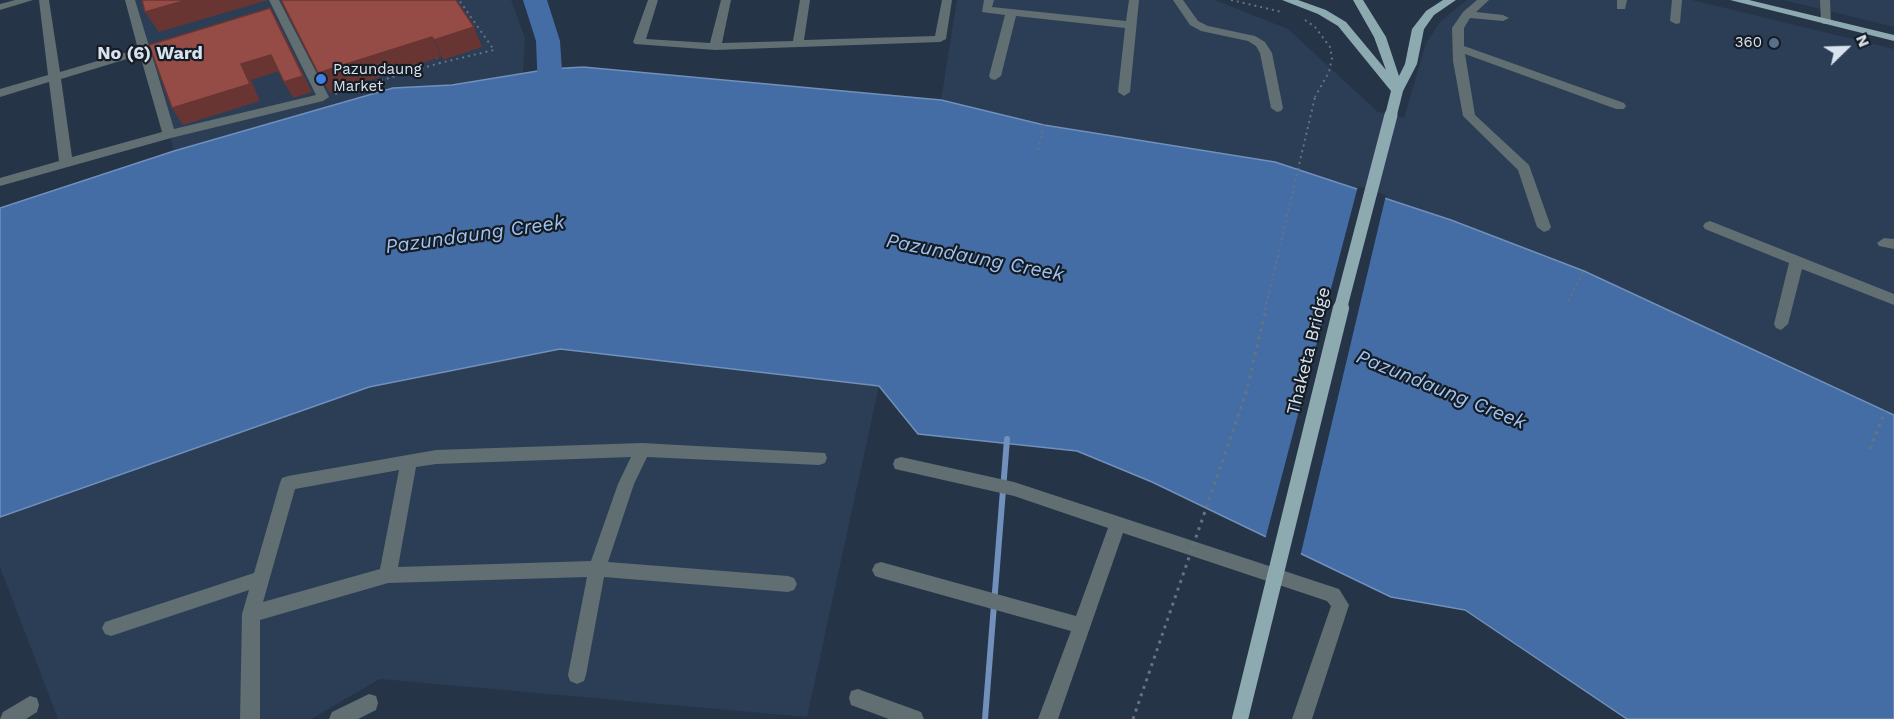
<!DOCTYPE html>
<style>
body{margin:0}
#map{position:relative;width:1894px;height:719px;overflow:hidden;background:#253447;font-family:"Work Sans",sans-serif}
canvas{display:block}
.north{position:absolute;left:1816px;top:18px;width:60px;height:60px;-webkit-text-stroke:4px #151c24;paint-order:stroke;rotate:67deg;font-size:16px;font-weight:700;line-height:24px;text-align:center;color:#d9e3ef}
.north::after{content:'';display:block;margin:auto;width:21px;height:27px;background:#d9e3ef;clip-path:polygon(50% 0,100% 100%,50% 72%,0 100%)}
</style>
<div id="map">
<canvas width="1894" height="719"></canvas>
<div class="north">N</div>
</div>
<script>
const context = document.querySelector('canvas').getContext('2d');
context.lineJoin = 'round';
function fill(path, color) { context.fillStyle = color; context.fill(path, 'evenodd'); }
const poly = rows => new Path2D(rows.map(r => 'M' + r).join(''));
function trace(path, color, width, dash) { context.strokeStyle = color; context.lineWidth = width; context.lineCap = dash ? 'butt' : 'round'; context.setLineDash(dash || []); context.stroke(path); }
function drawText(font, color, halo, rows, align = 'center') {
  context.font = font + ' "Work Sans",sans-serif'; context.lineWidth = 4.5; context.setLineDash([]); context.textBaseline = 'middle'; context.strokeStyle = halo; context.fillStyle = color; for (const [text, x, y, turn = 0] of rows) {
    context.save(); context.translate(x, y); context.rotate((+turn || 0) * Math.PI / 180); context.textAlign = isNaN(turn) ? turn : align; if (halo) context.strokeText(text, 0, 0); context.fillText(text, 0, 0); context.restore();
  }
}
const built = poly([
 [134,0,511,0,525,38,523,73,452,85,393,88,174,151],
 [957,0,1215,0,1288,29,1378,112,1404,118,1426,43,1441,21,1467,0,1692,0,1894,49,1894,415,1584,271,1451,220,1275,162,1044,125,941,100],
 [1783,0,1894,0,1894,27],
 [560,349,879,386,807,717,380,679,311,719,58,719,0,567,0,517,369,387]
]);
const water = poly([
 [583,67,941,100,1044,125,1275,162,1451,220,1584,271,1894,415,1894,719,1627,719,1465,610,1391,597,1152,482,1077,451,918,434,879,386,560,349,369,387,0,517,0,208,174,151,393,88,452,85,550,69,583,67]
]);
const pier = poly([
 [1358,186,1386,195,1300,557,1265,540]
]);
const stream = poly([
 [985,719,1007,439]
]);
const river = poly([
 [523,0,547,0,560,41,565,115,561,121,552,123,543,121,539,115,536,41,523,0]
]);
const pathFar1 = poly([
 [1231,0,1282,12],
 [1305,20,1315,27,1330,47,1332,58,1329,72,1315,97],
 [436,57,440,63,494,50,459,0],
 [335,94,440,63],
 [1038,150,1044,125],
 [1568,301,1584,271]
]);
const path = poly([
 [1870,449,1885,411]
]);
const minor = poly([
 [15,0,33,0,0,10,0,4,15,0],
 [39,0,49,0,60,72,138,49,125,0,135,0,149,46,167,41,173,44,151,52,174,129,316,95,269,0,279,0,329,97,323,101,171,138,0,186,0,178,59,161,49,82,0,97,0,89,48,75,39,0],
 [140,55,162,132,72,157,61,79,140,55],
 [648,0,658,0,646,39,710,43,721,0,731,0,722,43,793,41,800,0,810,0,804,40,935,36,942,0,952,0,946,39,940,42,715,50,635,44,633,42,648,0],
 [984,0,994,0,992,7,1126,21,1129,0,1139,0,1130,92,1124,96,1118,92,1125,28,1016,16,1001,76,995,80,991,79,989,76,1005,15,982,12,984,0],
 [1173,0,1183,0,1198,21,1208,26,1255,36,1265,42,1272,53,1283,108,1281,111,1277,112,1271,108,1260,53,1256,46,1248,41,1201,31,1190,25,1173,0],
 [1477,0,1489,0,1476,12,1503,15,1509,18,1503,21,1470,18,1464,28,1464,46,1624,103,1626,106,1624,109,1616,109,1465,54,1475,115,1529,165,1551,227,1549,230,1544,232,1537,227,1518,170,1463,116,1453,61,1452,28,1463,12,1477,0],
 [1617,0,1627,0,1625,9,1617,9,1617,0],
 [1672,0,1682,0,1680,23,1676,24,1670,21,1672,0],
 [1820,0,1830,0,1831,24,1823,24,1821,22,1820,0],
 [1710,221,1894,294,1894,305,1802,269,1788,324,1781,330,1776,328,1774,324,1789,263,1705,229,1703,226,1705,223,1710,221],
 [1884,238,1894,239,1894,249,1879,246,1877,243,1884,238],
 [642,443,825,453,827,458,825,463,819,465,647,457,634,484,608,562,788,576,794,578,797,584,794,590,788,592,604,577,586,675,584,681,577,684,570,681,568,675,587,577,388,583,260,620,260,719,240,719,242,614,249,590,111,636,105,634,102,628,105,622,111,620,254,573,280,483,282,478,288,476,436,450,642,443],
 [631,457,618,484,591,561,398,567,416,467,436,464,631,457],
 [399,470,380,569,263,602,295,489,399,470],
 [901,457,1014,482,1339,589,1349,605,1312,719,1292,719,1331,606,1327,601,1123,533,1058,719,1038,719,1071,631,881,578,875,576,872,570,875,564,881,562,1076,616,1108,528,1014,496,895,469,893,464,895,459,901,457],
 [858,689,921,712,924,719,889,719,851,705,849,698,851,691,858,689],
 [369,694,376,696,378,703,376,710,358,719,329,719,332,712,369,694],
 [30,696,37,698,39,705,37,712,26,719,0,719,3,712,30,696]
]);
const major = poly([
 [1282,0,1298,0,1326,10,1346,22,1386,70,1374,37,1353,0,1363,0,1386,37,1399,76,1405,64,1412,29,1426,11,1443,0,1456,0,1434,15,1424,29,1417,64,1403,91,1397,115,1391,119,1385,115,1391,91,1338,26,1318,14,1282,0],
 [1730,0,1749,0,1894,35,1894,41,1730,0]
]);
const pathBridgeFar1 = poly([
 [1265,310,1315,97]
]);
const pathBridge = poly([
 [1133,719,1246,393,1266,308]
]);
const majorBridgeFar1 = poly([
 [1340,310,1391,115]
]);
const majorBridge = poly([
 [1240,719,1341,308]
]);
const shadedWall = poly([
 [187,0,268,0,159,32,145,12],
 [270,8,279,24,312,92,293,98,284,82],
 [474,27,482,47,443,60,434,40],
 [432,37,441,57,330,93,318,73],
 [271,55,280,71,251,80,260,101,183,125,172,108,241,64]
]);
const building = poly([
 [142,0,187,0,145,12,142,0],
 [281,0,456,0,474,27,434,40,432,37,318,73,281,0],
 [270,8,303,76,284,82,271,55,241,64,250,84,172,108,149,45,270,8]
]);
const markers = [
 [1774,43,6,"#5c6f8a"],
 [321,79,6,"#3f7fe0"]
];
const farPoinames = [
 ["360",1762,43],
 ["Pazundaung",333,70,"left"],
 ["Market",333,87,"left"]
];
const farQuarternames = [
 ["No (6) Ward",150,54]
];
const streetNames = [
 ["Thaketa Bridge",1309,351,-76]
];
const waterNames = [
 ["Pazundaung Creek",475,235,-8],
 ["Pazundaung Creek",975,258,11],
 ["Pazundaung Creek",1441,390,22]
];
fill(built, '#2b3e56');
fill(water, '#446da5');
trace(water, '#7190bb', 1.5);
fill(pier, '#253447');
trace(stream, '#7190bb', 6);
fill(river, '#446da5');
trace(pathFar1, '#667383', 2, [2, 4]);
trace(path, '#667383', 3, [3, 5]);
fill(minor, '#616f72');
fill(major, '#8daab1');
trace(pathBridgeFar1, '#667383', 2, [2, 4]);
trace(pathBridge, '#667383', 3, [3, 5]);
trace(majorBridgeFar1, '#8daab1', 13);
trace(majorBridge, '#8daab1', 16);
fill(shadedWall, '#683532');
fill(building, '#954c47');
trace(building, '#683532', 1.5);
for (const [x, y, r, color] of markers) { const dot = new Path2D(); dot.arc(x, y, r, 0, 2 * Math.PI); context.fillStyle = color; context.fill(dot); trace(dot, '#151c24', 2); }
drawText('15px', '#d9e3ef', '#151c24', farPoinames, 'right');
drawText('bold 18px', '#d9e3ef', '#151c24', farQuarternames);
drawText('18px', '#d9e3ef', '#151c24', streetNames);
drawText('italic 20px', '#9fc2f1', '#151c24', waterNames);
</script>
